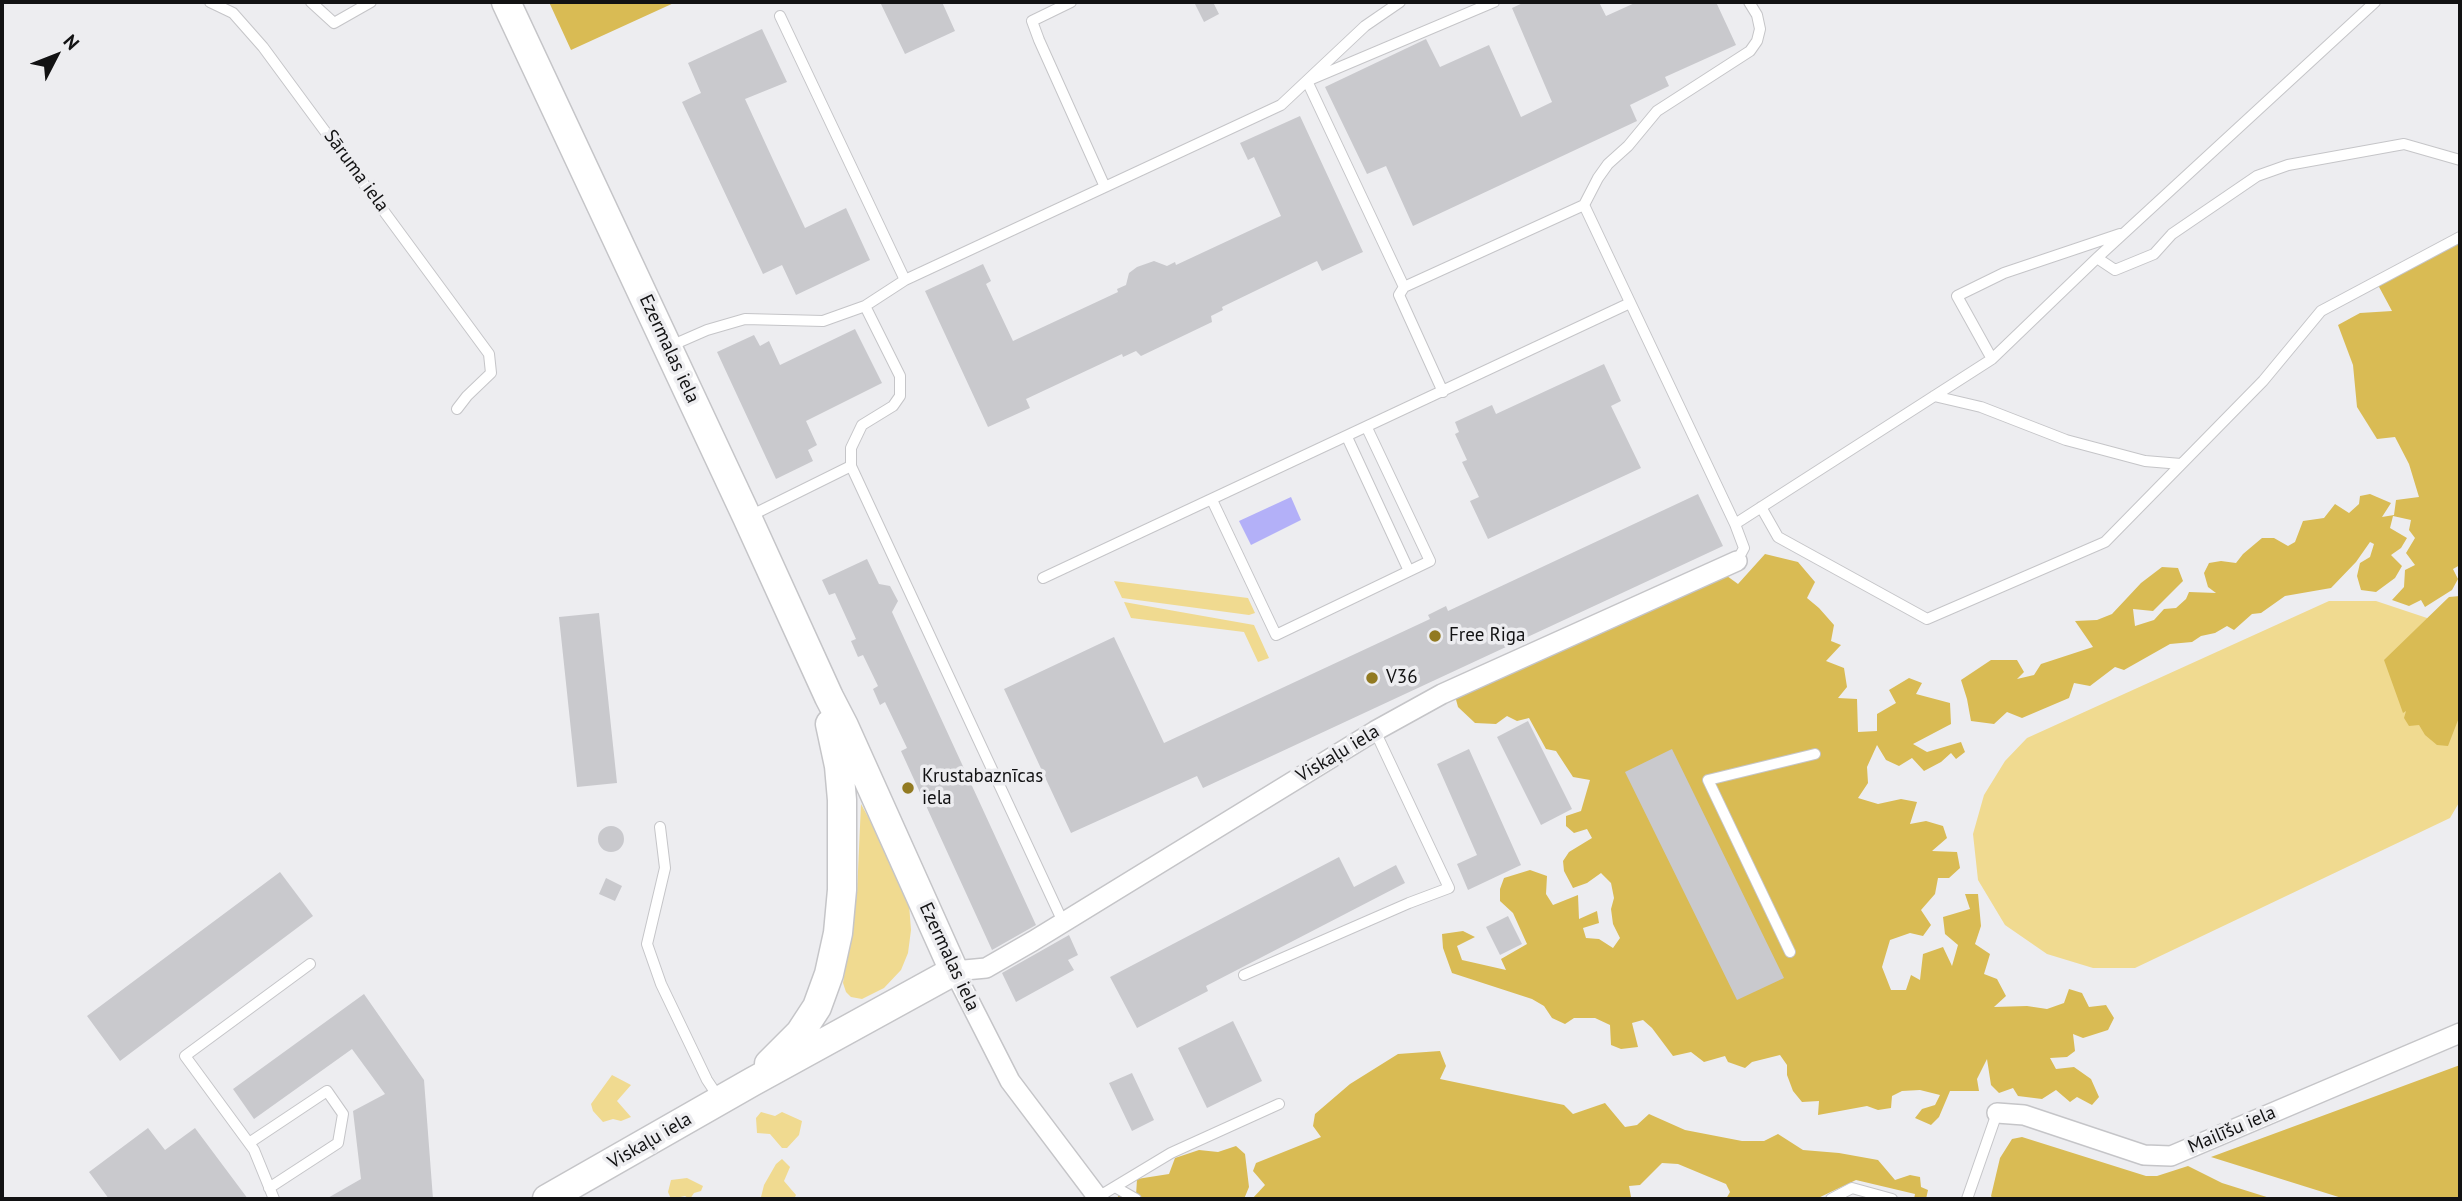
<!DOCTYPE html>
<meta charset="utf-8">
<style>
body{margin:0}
#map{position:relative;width:2462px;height:1201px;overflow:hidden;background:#ededf0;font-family:"PT Sans",sans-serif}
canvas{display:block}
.frame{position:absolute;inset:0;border:4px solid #121213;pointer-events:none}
.north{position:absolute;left:21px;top:21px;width:70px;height:70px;-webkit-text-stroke:5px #ededf0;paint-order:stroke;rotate:48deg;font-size:19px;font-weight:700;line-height:28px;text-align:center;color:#121213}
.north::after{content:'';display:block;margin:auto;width:24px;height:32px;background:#121213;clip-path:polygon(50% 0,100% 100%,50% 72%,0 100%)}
</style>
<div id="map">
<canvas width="2462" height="1201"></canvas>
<div class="frame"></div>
<div class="north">N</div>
</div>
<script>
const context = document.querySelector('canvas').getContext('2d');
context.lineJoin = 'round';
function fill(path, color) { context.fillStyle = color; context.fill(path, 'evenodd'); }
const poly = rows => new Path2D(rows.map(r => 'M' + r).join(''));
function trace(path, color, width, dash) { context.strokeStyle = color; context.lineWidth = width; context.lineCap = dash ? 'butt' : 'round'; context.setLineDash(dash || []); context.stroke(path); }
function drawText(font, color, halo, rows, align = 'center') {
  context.font = font + ' "PT Sans",sans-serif'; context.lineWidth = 7; context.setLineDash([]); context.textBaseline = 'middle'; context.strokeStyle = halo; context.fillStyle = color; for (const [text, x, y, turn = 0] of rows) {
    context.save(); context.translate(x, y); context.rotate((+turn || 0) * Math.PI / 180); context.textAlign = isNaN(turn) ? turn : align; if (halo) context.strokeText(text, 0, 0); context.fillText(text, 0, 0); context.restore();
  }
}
const green = poly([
 [1114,581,1248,598,1255,613,1249,615,1122,598],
 [2329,601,2376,601,2427,618,2460,655,2460,801,2450,818,2135,968,2093,968,2047,954,2005,925,1978,880,1973,834,1984,795,2005,761,2027,738],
 [1124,602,1254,625,1269,658,1258,662,1244,632,1131,618],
 [861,804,889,855,909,904,911,930,908,953,901,970,884,988,862,999,851,997,846,992,843,983,857,893],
 [612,1075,631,1085,617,1101,631,1117,621,1121,613,1119,603,1122,593,1111,591,1104],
 [761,1112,775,1116,782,1112,802,1121,799,1135,787,1148,782,1148,770,1134,757,1133,756,1118],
 [782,1159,790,1167,784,1181,796,1195,794,1199,763,1199,761,1197,764,1185,776,1164],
 [687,1178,703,1186,701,1191,694,1193,690,1199,685,1196,671,1199,668,1192,671,1180]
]);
const forest = poly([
 [549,2,676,2,571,50],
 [2460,242,2460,565,2453,569,2458,579,2452,590,2425,607,2421,600,2409,606,2392,600,2404,587,2405,570,2415,565,2406,553,2415,538,2409,530,2411,520,2393,516,2390,528,2407,538,2401,548,2391,555,2402,566,2395,578,2376,592,2361,590,2357,576,2360,563,2370,557,2374,544,2370,542,2356,562,2331,588,2285,596,2261,613,2252,614,2234,630,2227,626,2215,633,2201,636,2192,642,2170,644,2124,670,2115,667,2090,686,2074,683,2069,698,2022,718,2007,712,1994,724,1971,721,1967,699,1961,680,1991,660,2017,660,2024,672,2017,679,2034,675,2041,664,2093,647,2075,621,2097,620,2112,614,2141,583,2162,567,2178,568,2183,581,2153,611,2133,609,2135,626,2154,620,2164,609,2176,608,2186,599,2189,592,2216,593,2208,587,2204,573,2209,563,2221,561,2236,563,2243,554,2262,538,2274,538,2288,546,2295,542,2303,521,2324,518,2335,504,2349,513,2359,504,2360,496,2370,494,2391,503,2382,517,2394,515,2396,500,2419,497,2409,464,2395,437,2377,439,2357,407,2353,365,2338,325,2360,313,2392,311,2378,285],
 [1765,554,1798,562,1815,582,1807,598,1819,608,1834,625,1831,641,1841,645,1826,661,1844,668,1847,687,1838,698,1857,699,1858,732,1877,731,1877,714,1896,703,1889,690,1909,678,1922,683,1916,694,1950,703,1951,724,1913,744,1927,752,1961,742,1965,752,1956,759,1951,753,1941,762,1924,771,1912,758,1899,766,1886,760,1877,745,1867,767,1868,783,1858,798,1878,804,1901,799,1917,802,1910,824,1926,821,1943,826,1947,838,1932,851,1957,852,1960,868,1949,878,1938,878,1935,894,1921,910,1931,925,1923,936,1910,933,1890,940,1882,967,1891,990,1906,990,1911,975,1920,980,1923,954,1943,947,1952,966,1958,945,1945,934,1943,917,1970,909,1965,894,1978,894,1981,926,1975,944,1990,954,1984,974,1997,979,2006,996,1994,1007,2027,1006,2047,1009,2064,1003,2069,989,2082,993,2089,1007,2106,1005,2114,1018,2108,1030,2083,1038,2073,1034,2075,1051,2067,1057,2050,1058,2056,1069,2074,1067,2091,1079,2099,1097,2092,1105,2077,1097,2070,1102,2056,1090,2042,1099,2018,1096,2013,1088,1999,1093,1991,1085,1987,1059,1977,1079,1979,1091,1950,1091,1939,1117,1931,1125,1915,1118,1922,1109,1935,1105,1940,1095,1920,1090,1902,1091,1892,1096,1891,1108,1878,1110,1867,1106,1818,1115,1819,1101,1802,1102,1793,1091,1787,1075,1787,1065,1780,1055,1752,1062,1745,1068,1728,1062,1725,1056,1704,1062,1691,1052,1673,1056,1652,1028,1643,1020,1632,1023,1638,1047,1621,1049,1611,1045,1610,1025,1595,1018,1574,1018,1565,1024,1552,1018,1544,1006,1532,999,1452,973,1443,948,1442,934,1463,931,1475,937,1457,946,1462,960,1506,970,1501,959,1527,944,1513,913,1500,901,1500,889,1504,878,1530,870,1547,876,1546,894,1553,905,1578,895,1579,919,1597,911,1599,923,1583,928,1586,938,1599,939,1613,948,1620,938,1613,924,1611,909,1614,898,1611,883,1601,873,1587,883,1573,888,1564,871,1563,861,1569,852,1592,838,1587,829,1574,833,1566,826,1566,816,1581,811,1590,780,1573,777,1556,751,1546,749,1529,718,1517,721,1507,716,1496,724,1475,723,1458,707,1454,692,1716,575,1727,576,1738,584],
 [2460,596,2460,715,2448,746,2437,745,2425,735,2419,725,2409,726,2404,718,2406,711,2403,713,2384,660,2449,597],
 [1440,1051,1446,1066,1440,1079,1564,1105,1573,1114,1605,1103,1625,1127,1637,1125,1649,1114,1685,1130,1742,1141,1764,1141,1778,1134,1803,1150,1839,1153,1878,1160,1895,1180,1910,1175,1920,1177,1921,1187,1928,1190,1926,1199,1914,1199,1915,1194,1856,1180,1816,1199,1726,1199,1730,1192,1726,1184,1678,1164,1662,1163,1640,1185,1629,1186,1631,1197,1634,1199,1252,1199,1265,1185,1253,1171,1256,1163,1321,1137,1313,1126,1315,1114,1350,1084,1398,1054],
 [2460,1065,2460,1199,2345,1199,2211,1157],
 [2022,1137,2146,1176,2157,1176,2188,1166,2222,1183,2273,1199,1993,1199,1991,1196,2000,1158,2012,1139],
 [1236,1146,1245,1154,1249,1187,1244,1199,1116,1199,1122,1192,1136,1196,1137,1179,1169,1174,1175,1158,1199,1150,1218,1152]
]);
const water = poly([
 [1291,497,1301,520,1251,545,1239,521]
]);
const building = poly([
 [880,2,942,2,955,31,905,54],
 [1194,2,1213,2,1219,14,1204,22],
 [1525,2,1599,2,1606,16,1637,2,1716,2,1736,45,1665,77,1669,86,1630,105,1637,121,1413,226,1386,166,1367,174,1325,87,1426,39,1440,67,1489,45,1521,117,1552,102,1512,8],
 [762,29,787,82,745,99,774,162,805,228,846,208,870,260,796,295,782,265,763,274,682,102,701,93,688,63],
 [1300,116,1363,252,1322,271,1317,261,1222,307,1223,310,1211,316,1212,322,1141,356,1136,351,1123,357,1122,354,1026,399,1030,408,988,427,925,291,983,264,991,281,986,284,1013,341,1118,292,1117,289,1126,285,1129,273,1137,267,1154,261,1167,266,1175,262,1176,265,1281,216,1254,157,1248,160,1240,143],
 [855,329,882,383,806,421,817,445,808,450,813,461,776,479,717,352,754,335,760,346,769,341,780,365],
 [1604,364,1621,401,1611,406,1641,468,1488,539,1470,501,1479,497,1462,462,1467,460,1455,434,1459,432,1455,422,1492,405,1496,414],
 [1698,494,1723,546,1203,788,1197,776,1071,833,1004,689,1114,637,1164,743,1430,619,1428,615,1446,606,1448,611],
 [867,559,879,584,890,586,898,601,892,612,1036,925,992,950,901,751,907,748,885,702,880,705,873,689,878,686,863,655,858,657,851,641,856,639,835,593,829,595,822,580],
 [599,613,617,783,577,787,559,617],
 [1528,721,1572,809,1541,825,1497,737],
 [1469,749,1521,865,1468,890,1457,864,1477,855,1437,764],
 [1672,749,1784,978,1737,1000,1625,772],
 '598 839a13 13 0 1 1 26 0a13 13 0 1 1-26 0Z',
 [1339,857,1354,887,1396,865,1405,883,1206,986,1208,991,1137,1028,1110,977],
 [280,872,313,916,120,1061,87,1016],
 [606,878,622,886,615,901,599,894],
 [1508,916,1522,944,1500,955,1486,927],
 [1069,935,1078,955,1068,960,1074,970,1016,1002,1002,973],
 [364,994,424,1080,433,1199,326,1199,361,1179,353,1111,385,1094,352,1049,254,1119,233,1089],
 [1233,1021,1262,1081,1207,1108,1178,1048],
 [1132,1073,1154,1120,1132,1131,1109,1083],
 [148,1128,165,1150,195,1128,248,1199,109,1199,89,1172]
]);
const lane = poly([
 [210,2,233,13,263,47,489,354,491,373,467,396,457,409],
 [311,2,334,23,371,2],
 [1071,2,1032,21,1039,40,1105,187],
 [1494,2,1307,81,1404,287,1584,205,1598,178,1608,164,1628,146,1657,111,1750,51,1757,41,1760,29,1757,15,1749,2],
 [780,16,905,280],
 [1584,205,1735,524,1744,548,1737,561],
 [2097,258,2115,270,2154,254,2172,234,2257,176,2288,165,2404,144,2460,160],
 [1404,287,1399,295,1443,392],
 [668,347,707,330,745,319,823,321,865,306],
 [1992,359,1957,296,2004,273,2120,234],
 [1934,396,1981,407,2066,440,2145,461,2181,464],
 [1347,437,1409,571],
 [1212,500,1276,635,1430,561,1367,428],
 [1761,507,1778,537,1927,619,2105,542,2263,381,2321,311,2460,237],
 [748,517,851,466],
 [1735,524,1992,359,2097,258,2375,2],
 [1043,578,1630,303],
 [660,827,665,868,647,944,661,984,707,1080,719,1098],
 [1063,922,851,466,851,448,862,425,893,406,900,396,900,376,865,306,905,280,1281,105,1365,26,1400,2],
 [1790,952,1708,780,1815,754],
 [1244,975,1409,903,1449,888,1375,731],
 [249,1143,327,1091,343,1114,338,1143,269,1188],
 [1115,1187,1136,1199],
 [1098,1197,1171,1153,1279,1104],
 [274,1199,254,1150,185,1056,310,964],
 [1831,1199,1852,1188,1892,1199],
 [1967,1199,1997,1113]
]);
const street = poly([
 [1997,1113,2024,1115,2144,1155,2171,1156,2460,1033],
 [1099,1199,1010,1081,954,971,986,968,1033,941,1375,731,1442,694,1737,561]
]);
const secondary = poly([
 [506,2,747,517,829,697,844,726,954,971,752,1082,547,1199],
 [769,1064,800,1033,817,1007,829,974,838,933,842,890,842,800,839,766,830,724]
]);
const markers = [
 [1435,636,7,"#927a21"],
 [1372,678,7,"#927a21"],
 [908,788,7,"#927a21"]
];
const streetNames = [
 ["Sāruma iela",356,171,54],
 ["Ezermalas iela",669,349,65],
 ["Viskaļu iela",1338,754,-31],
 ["Ezermalas iela",949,957,65],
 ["Mailīšu iela",2232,1130,-23],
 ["Viskaļu iela",650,1141,-30]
];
const poiNames = [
 ["Free Riga",1449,636],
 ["V36",1386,678],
 ["Krustabaznīcas",922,777],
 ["iela",922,799]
];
fill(green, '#f0da90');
fill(forest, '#d9bb54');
fill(water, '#b3b0f8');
fill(building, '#c9c9cd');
trace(lane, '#c5c5c8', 12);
trace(street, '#c5c5c8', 22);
trace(secondary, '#c5c5c8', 31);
trace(lane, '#fff', 10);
trace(street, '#fff', 19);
trace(secondary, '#fff', 28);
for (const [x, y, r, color] of markers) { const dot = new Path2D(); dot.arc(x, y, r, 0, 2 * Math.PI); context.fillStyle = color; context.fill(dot); trace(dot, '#ededf0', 2.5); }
drawText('19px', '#121213', '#ededf0', streetNames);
drawText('19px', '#121213', '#ededf0', poiNames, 'left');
</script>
